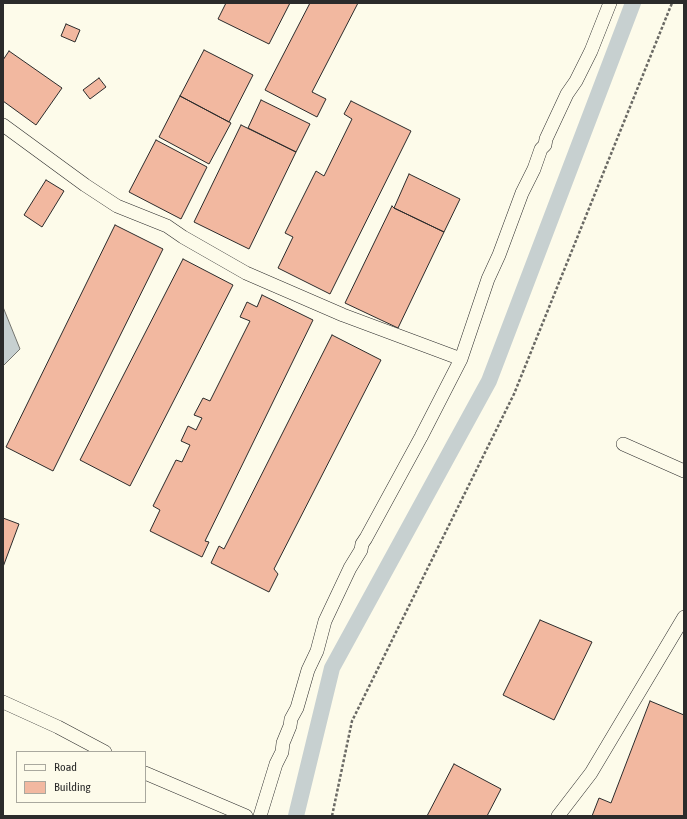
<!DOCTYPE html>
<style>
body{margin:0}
#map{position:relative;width:687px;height:819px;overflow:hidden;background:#fdfbea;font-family:"Asap Condensed",sans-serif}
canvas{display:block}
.frame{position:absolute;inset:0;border:4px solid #2b2b2b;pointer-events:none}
.legend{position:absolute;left:16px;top:751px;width:130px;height:52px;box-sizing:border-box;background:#fdfbea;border:1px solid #a9a89e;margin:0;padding:5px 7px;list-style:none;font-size:12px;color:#2b2b2b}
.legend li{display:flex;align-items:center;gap:8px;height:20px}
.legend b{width:20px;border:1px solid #a9a89e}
</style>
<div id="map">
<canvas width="687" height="819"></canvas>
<div class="frame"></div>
<ul class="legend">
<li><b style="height:5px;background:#fdfbea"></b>Road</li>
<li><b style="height:11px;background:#f2b8a0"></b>Building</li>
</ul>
</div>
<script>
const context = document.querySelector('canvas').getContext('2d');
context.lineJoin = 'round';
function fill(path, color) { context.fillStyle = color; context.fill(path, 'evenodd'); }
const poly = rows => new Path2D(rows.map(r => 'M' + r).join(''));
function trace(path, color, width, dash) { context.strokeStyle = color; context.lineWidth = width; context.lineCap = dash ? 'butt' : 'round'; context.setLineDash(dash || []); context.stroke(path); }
const water = poly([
 [3,307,20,349,3,366,3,307]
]);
const canal = poly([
 [296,816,332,668,489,381,633,3]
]);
const building = poly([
 [226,3,290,3,269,44,218,19,226,3],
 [310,3,358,3,312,92,326,99,317,117,265,90,310,3],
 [66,24,80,30,75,42,61,36,66,24],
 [204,50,253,75,229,122,180,96,204,50],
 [9,51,62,88,36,125,3,101,3,60,9,51],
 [99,78,106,87,90,99,83,90,99,78],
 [180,96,231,123,209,164,159,137,180,96],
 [261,100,310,124,296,152,248,128,261,100],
 [351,101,411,131,330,294,278,268,293,237,285,233,316,171,324,176,352,119,344,114,351,101],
 [241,125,296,152,249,249,194,222,241,125],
 [156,140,207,167,181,219,129,192,156,140],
 [409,174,460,199,444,232,394,208,409,174],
 [46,180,64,191,42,227,24,215,46,180],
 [392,206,394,208,444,232,398,328,345,303,392,206],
 [115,225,163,249,53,471,6,447,115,225],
 [183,259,233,285,130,486,80,460,183,259],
 [262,295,313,320,205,541,209,542,202,557,150,531,160,510,153,506,176,460,182,462,190,445,181,441,188,426,196,430,202,418,194,415,203,398,210,401,250,321,240,317,247,302,257,307,262,295],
 [332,335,381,360,274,569,278,574,269,592,211,563,219,546,224,549,332,335],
 [3,518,19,524,3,567,3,518],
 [540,620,592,642,554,720,503,695,540,620],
 [650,701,684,715,684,816,592,816,599,798,611,803,650,701],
 [454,764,501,789,487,816,427,816,454,764]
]);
const path = poly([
 [332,816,352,721,514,394,672,3]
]);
const street = poly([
 [3,125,85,185,117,206,167,226,183,237,246,273,343,315,461,359],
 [623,444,684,471],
 [3,702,58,727,105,752],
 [145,773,246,816],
 [260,816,276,764,282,752,283,743,290,726,291,719,297,708,308,670,317,651,325,621,350,568,361,550,362,544,366,538,421,437,461,359,488,279,499,255,522,193,534,169,541,149,545,145,546,139,567,94,576,81,591,51,610,3],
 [558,816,591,773,684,617]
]);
fill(water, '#c7d0d0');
trace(water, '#74746e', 1);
trace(canal, '#c7d0d0', 16);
fill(building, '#f2b8a0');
trace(building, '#2b2b2b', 1);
trace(street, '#2b2b2b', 14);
trace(path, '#6a6964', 2.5, [3, 2]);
trace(street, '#fdfbea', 13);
</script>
